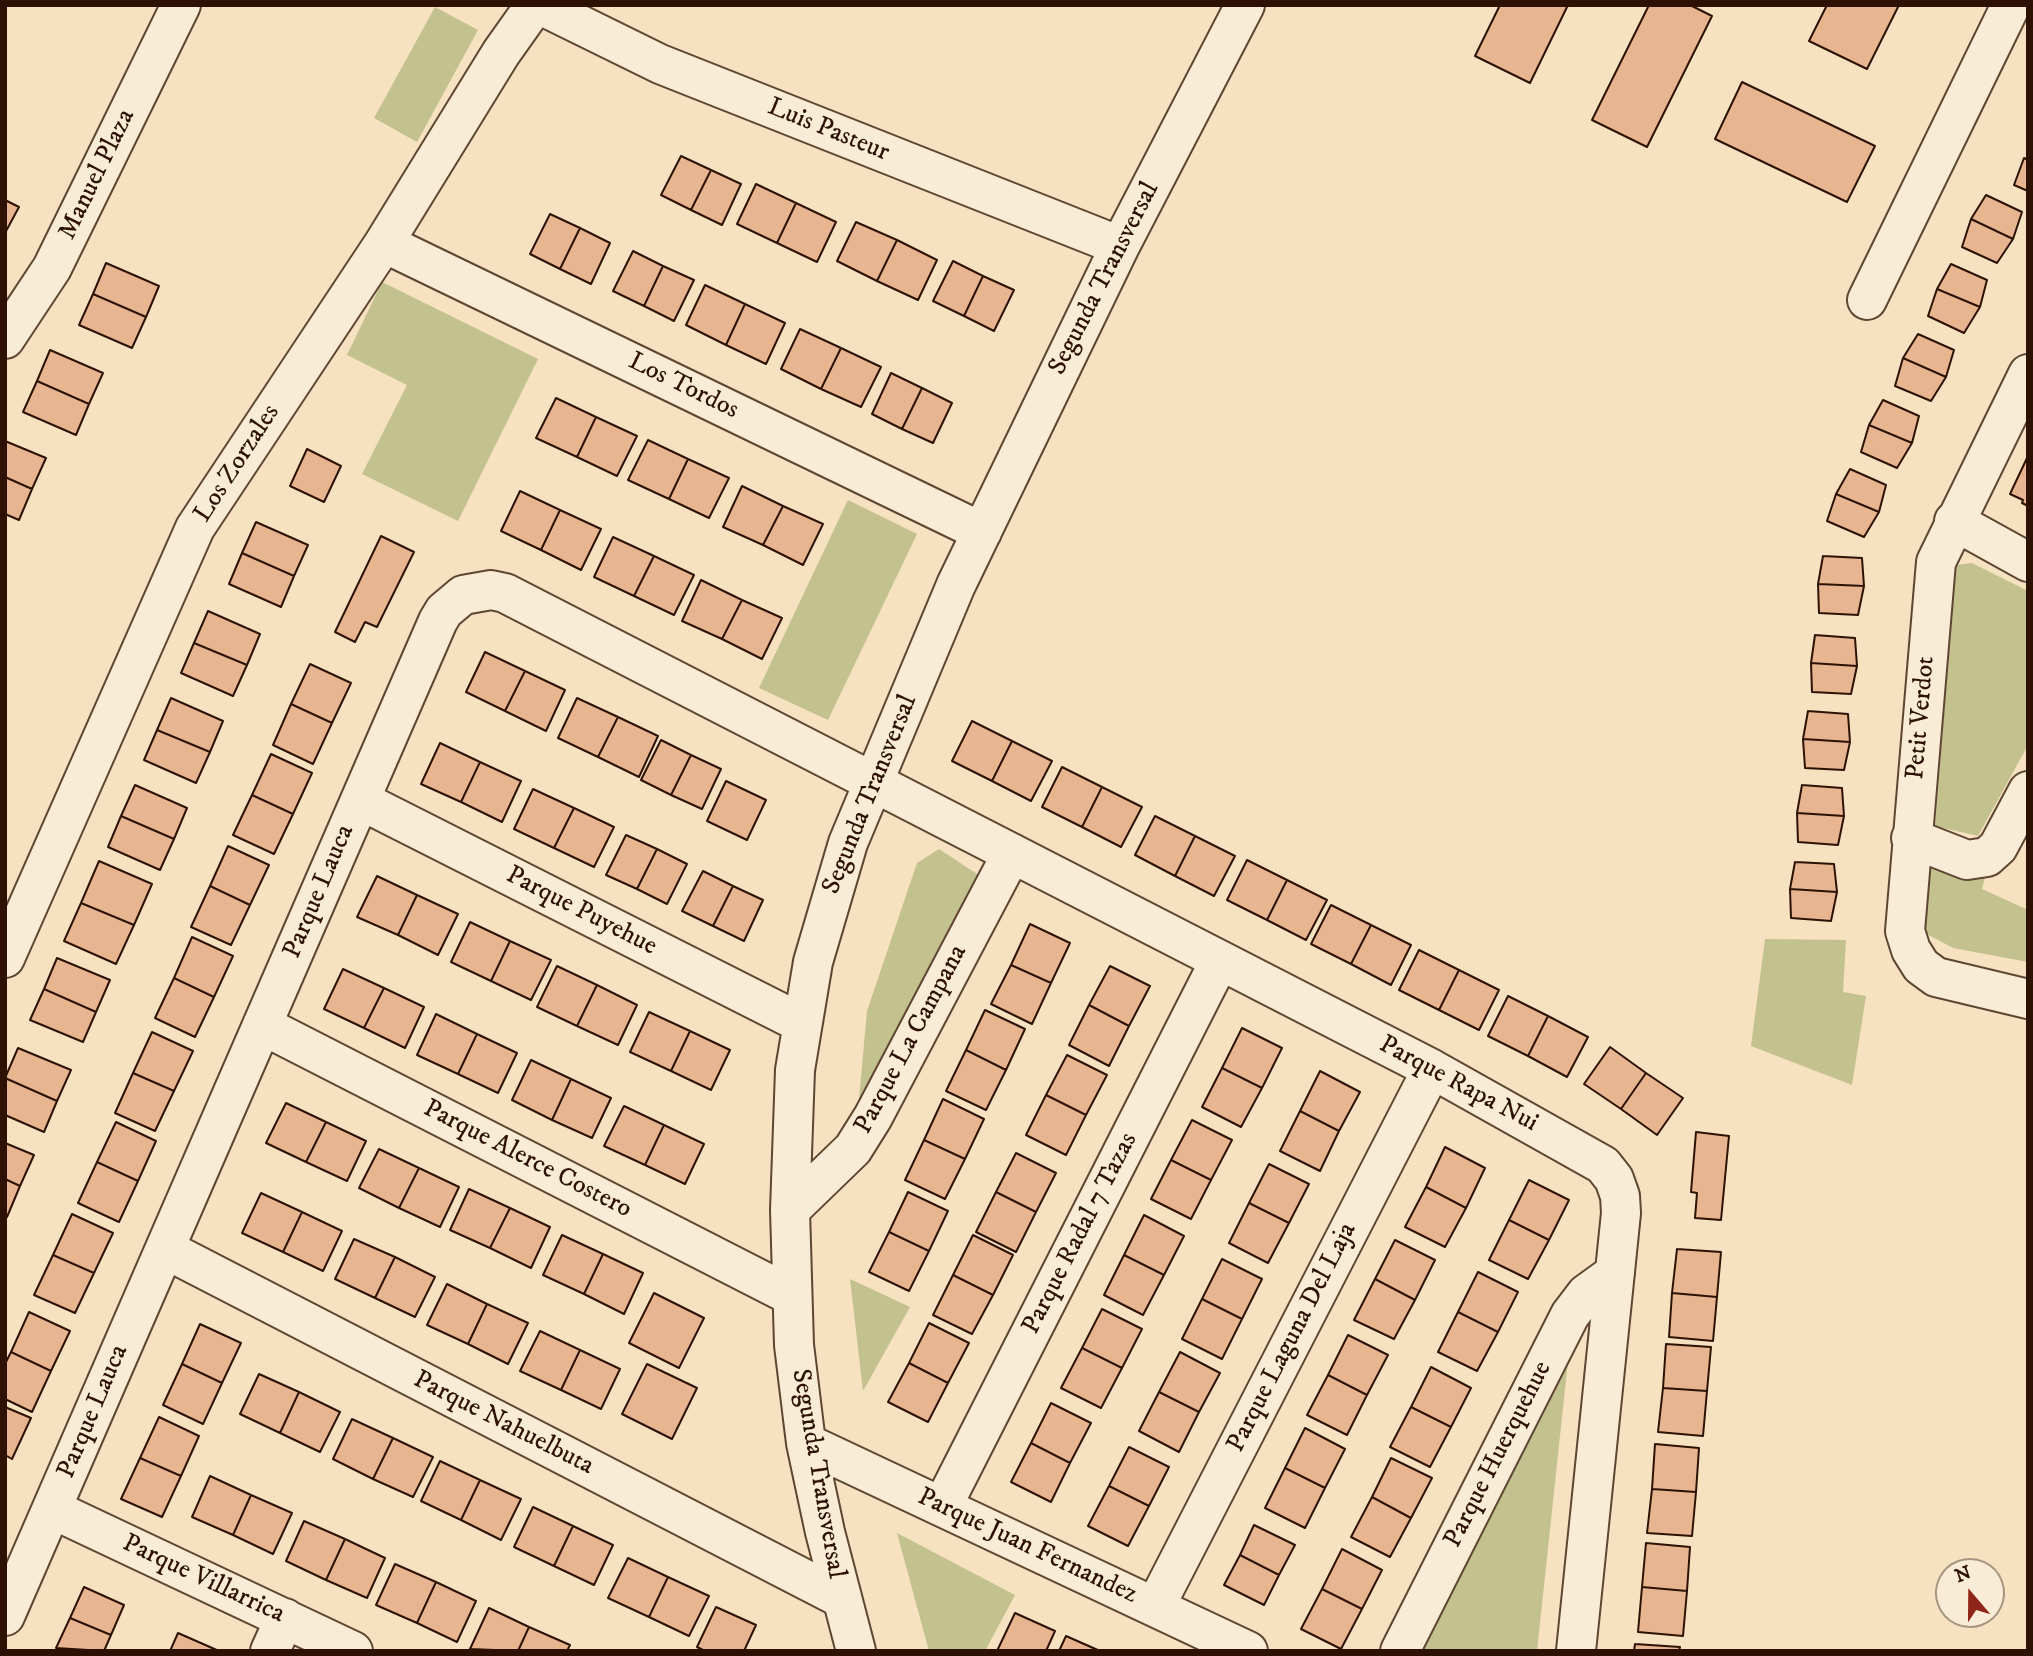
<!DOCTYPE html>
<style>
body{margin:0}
#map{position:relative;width:2033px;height:1656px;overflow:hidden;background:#f6e1c0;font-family:"IM FELL DW Pica",serif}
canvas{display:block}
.frame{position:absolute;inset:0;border:7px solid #2d1203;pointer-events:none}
.north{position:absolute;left:1935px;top:1558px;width:70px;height:70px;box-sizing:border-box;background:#f9ecd6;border:2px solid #a79582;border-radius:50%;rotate:340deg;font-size:19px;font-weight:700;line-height:28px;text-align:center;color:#2d1203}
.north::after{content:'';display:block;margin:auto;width:24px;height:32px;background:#8f2418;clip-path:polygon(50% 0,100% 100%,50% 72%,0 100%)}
</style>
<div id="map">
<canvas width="2033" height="1656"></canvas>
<div class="frame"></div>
<div class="north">N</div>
</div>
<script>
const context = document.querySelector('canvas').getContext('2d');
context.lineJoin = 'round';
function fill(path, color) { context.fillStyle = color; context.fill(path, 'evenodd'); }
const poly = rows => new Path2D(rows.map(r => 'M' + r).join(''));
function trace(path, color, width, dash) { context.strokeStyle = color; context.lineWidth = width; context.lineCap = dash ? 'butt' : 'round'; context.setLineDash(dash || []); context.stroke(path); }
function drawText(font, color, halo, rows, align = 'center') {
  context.font = font + ' "IM FELL DW Pica",serif'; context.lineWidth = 7; context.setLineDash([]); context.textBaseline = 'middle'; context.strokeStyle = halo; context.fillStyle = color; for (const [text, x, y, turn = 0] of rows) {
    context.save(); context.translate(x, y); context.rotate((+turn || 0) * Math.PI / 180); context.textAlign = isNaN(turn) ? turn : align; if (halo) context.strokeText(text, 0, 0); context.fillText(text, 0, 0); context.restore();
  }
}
const green = poly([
 [435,7,478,30,417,142,374,118],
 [382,282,538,359,458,521,362,474,407,385,347,355],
 [848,500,917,534,828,720,759,688],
 [1972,563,2028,591,2028,745,1978,836,1935,826,1956,565],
 [939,849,983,878,858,1110,867,1011,917,863],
 [1931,869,1986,874,1982,889,2028,910,2028,962,1953,948,1923,932],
 [1765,939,1846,940,1843,992,1866,996,1852,1085,1751,1046],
 [850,1279,910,1307,863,1391],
 [1568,1361,1537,1651,1423,1651],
 [897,1533,1015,1595,985,1651,929,1651]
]);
const building = poly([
 [1500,5,1568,5,1530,83,1475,56,1500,5],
 [1649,5,1690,5,1712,16,1647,147,1592,120,1649,5],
 [1827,5,1899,5,1867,69,1809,41,1827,5],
 [1742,82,1875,146,1847,202,1715,139,1742,82],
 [681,156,711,170,691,210,661,195,681,156],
 [2024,158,2028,160,2028,191,2014,185,2024,158],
 [711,170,741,184,722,225,691,210,711,170],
 [756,184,796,203,777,243,737,224,756,184],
 [1986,195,2022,212,2013,239,1971,219,1986,195],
 [5,200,19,207,5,233,5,200],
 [796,203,836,222,817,262,777,243,796,203],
 [550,214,580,228,560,269,530,254,550,214],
 [1971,219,2013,239,1997,263,1962,247,1971,219],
 [856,222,897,240,877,281,837,261,856,222],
 [580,228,610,243,591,284,560,269,580,228],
 [897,240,937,260,918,300,877,281,897,240],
 [633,251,663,266,644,306,613,291,633,251],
 [953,261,983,276,964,316,933,301,953,261],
 [106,263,159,286,146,317,93,294,106,263],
 [1951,264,1987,280,1980,307,1937,289,1951,264],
 [663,266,694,280,674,321,644,306,663,266],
 [983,276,1014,290,994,331,964,316,983,276],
 [705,285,745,304,726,345,686,325,705,285],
 [1937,289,1980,307,1964,333,1928,316,1937,289],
 [93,294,146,317,132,348,79,325,93,294],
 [745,304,785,323,766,364,726,345,745,304],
 [800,329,841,348,821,389,781,369,800,329],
 [1918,334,1954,350,1946,377,1903,358,1918,334],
 [841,348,881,367,861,407,821,389,841,348],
 [50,350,103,373,89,404,37,381,50,350],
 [1903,358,1946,377,1931,401,1895,386,1903,358],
 [891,373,922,388,902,429,872,414,891,373],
 [37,381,89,404,76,435,23,412,37,381],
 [922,388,952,403,933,443,902,429,922,388],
 [556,398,596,417,577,457,536,438,556,398],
 [1883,400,1919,416,1912,443,1869,425,1883,400],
 [596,417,637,436,617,476,577,457,596,417],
 [1869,425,1912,443,1897,468,1861,452,1869,425],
 [648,440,688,459,669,499,628,480,648,440],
 [5,441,46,458,32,489,5,477,5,441],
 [307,449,341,466,324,502,290,486,307,449],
 [2027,458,2028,458,2028,506,2022,503,2023,500,2010,494,2027,458],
 [688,459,729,478,709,518,669,499,688,459],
 [1850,469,1886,485,1879,512,1836,494,1850,469],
 [5,477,32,489,19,520,5,514,5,477],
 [742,486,783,506,763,545,723,527,742,486],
 [520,491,560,510,541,550,501,531,520,491],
 [1836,494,1879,512,1864,537,1827,521,1836,494],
 [783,506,823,524,803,565,763,545,783,506],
 [560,510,601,529,581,570,541,550,560,510],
 [256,522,308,545,294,576,242,553,256,522],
 [381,536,414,552,377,627,365,622,355,642,335,632,381,536],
 [613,537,654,556,634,596,594,577,613,537],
 [242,553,294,576,281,607,229,584,242,553],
 [654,556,694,575,674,615,634,596,654,556],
 [1823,556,1862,558,1864,586,1818,584,1823,556],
 [701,580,742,600,722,639,682,621,701,580],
 [1818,584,1864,586,1858,615,1819,613,1818,584],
 [742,600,782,618,762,659,722,639,742,600],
 [208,611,260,634,247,665,194,643,208,611],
 [1815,635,1855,638,1857,666,1811,663,1815,635],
 [194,643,247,665,233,696,181,673,194,643],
 [485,652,525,671,505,711,466,692,485,652],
 [1811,663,1857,666,1851,694,1812,692,1811,663],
 [310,664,351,683,332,723,291,704,310,664],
 [525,671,565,690,546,731,505,711,525,671],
 [171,698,223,721,210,752,157,730,171,698],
 [577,698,618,717,598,757,558,738,577,698],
 [291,704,332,723,313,764,273,745,291,704],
 [1808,711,1848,714,1850,742,1803,739,1808,711],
 [618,717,658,736,639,777,598,757,618,717],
 [972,721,1012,741,992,781,952,761,972,721],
 [157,730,210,752,196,783,144,760,157,730],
 [1803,739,1850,742,1844,770,1805,768,1803,739],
 [661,740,691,755,671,795,641,780,661,740],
 [1012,741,1052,761,1031,801,992,781,1012,741],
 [440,743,480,762,461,802,421,784,440,743],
 [271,754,312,773,293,814,252,795,271,754],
 [691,755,721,769,702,809,671,795,691,755],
 [480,762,521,781,502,822,461,802,480,762],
 [1062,767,1102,787,1082,827,1042,807,1062,767],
 [726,781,766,800,747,840,707,821,726,781],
 [135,785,187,808,174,839,121,816,135,785],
 [1802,785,1842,788,1844,816,1797,813,1802,785],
 [1102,787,1142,807,1121,847,1082,827,1102,787],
 [533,789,574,808,554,848,514,829,533,789],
 [252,795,293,814,274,854,233,835,252,795],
 [574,808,614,827,594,867,554,848,574,808],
 [1797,813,1844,816,1838,845,1798,842,1797,813],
 [121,816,174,839,160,870,108,847,121,816],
 [1155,816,1195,836,1175,876,1135,855,1155,816],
 [626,835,657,849,637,889,606,875,626,835],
 [1195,836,1235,856,1214,896,1175,876,1195,836],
 [228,846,269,865,250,905,210,886,228,846],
 [657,849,687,864,667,904,637,889,657,849],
 [1247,860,1287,880,1267,920,1227,900,1247,860],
 [99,861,152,884,134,925,81,903,99,861],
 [1795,862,1834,864,1837,892,1790,889,1795,862],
 [703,871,733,886,713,926,682,911,703,871],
 [377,876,417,895,398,935,357,917,377,876],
 [1287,880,1327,900,1306,940,1267,920,1287,880],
 [210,886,250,905,231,945,191,927,210,886],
 [733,886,763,900,744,941,713,926,733,886],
 [1790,889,1837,892,1831,921,1791,918,1790,889],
 [417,895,458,914,438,955,398,935,417,895],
 [81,903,134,925,116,964,64,941,81,903],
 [1331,905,1371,925,1351,964,1311,944,1331,905],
 [470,922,510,941,491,981,451,962,470,922],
 [1030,924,1070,943,1051,983,1011,965,1030,924],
 [1371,925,1411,945,1391,985,1351,964,1371,925],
 [192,937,233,956,214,997,174,978,192,937],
 [510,941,551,960,531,1000,491,981,510,941],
 [1419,950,1459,970,1439,1010,1399,990,1419,950],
 [57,958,110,980,96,1012,44,989,57,958],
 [1011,965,1051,983,1032,1024,991,1004,1011,965],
 [557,966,597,985,577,1026,537,1007,557,966],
 [1110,966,1150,986,1129,1026,1089,1005,1110,966],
 [343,969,384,988,364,1028,324,1009,343,969],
 [1459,970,1499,990,1479,1030,1439,1010,1459,970],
 [174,978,214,997,195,1037,155,1018,174,978],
 [597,985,637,1005,618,1045,577,1026,597,985],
 [384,988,424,1007,405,1048,364,1028,384,988],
 [44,989,96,1012,83,1042,30,1020,44,989],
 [1508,996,1548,1016,1528,1056,1488,1036,1508,996],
 [1089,1005,1129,1026,1109,1066,1069,1045,1089,1005],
 [985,1010,1025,1029,1006,1070,966,1050,985,1010],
 [649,1012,690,1031,671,1071,630,1052,649,1012],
 [436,1014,477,1034,458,1074,417,1055,436,1014],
 [1548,1016,1588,1037,1567,1077,1528,1056,1548,1016],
 [1242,1028,1282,1048,1262,1088,1222,1068,1242,1028],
 [690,1031,730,1050,711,1090,671,1071,690,1031],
 [152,1032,193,1051,174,1091,133,1073,152,1032],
 [477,1034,517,1053,498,1093,458,1074,477,1034],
 [1610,1047,1646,1073,1621,1109,1584,1084,1610,1047],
 [18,1048,71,1070,57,1101,5,1078,18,1048],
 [966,1050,1006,1070,986,1110,946,1091,966,1050],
 [1067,1055,1107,1075,1086,1115,1046,1095,1067,1055],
 [531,1060,571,1079,552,1120,512,1100,531,1060],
 [1222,1068,1262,1088,1241,1127,1202,1107,1222,1068],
 [1320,1071,1360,1092,1339,1131,1300,1111,1320,1071],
 [133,1073,174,1091,155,1131,115,1113,133,1073],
 [1646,1073,1683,1098,1657,1135,1621,1109,1646,1073],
 [5,1078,57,1101,44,1132,5,1115,5,1078],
 [571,1079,611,1098,592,1138,552,1120,571,1079],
 [1046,1095,1086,1115,1066,1155,1026,1135,1046,1095],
 [943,1099,984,1119,965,1159,924,1140,943,1099],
 [286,1103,326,1122,306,1162,266,1143,286,1103],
 [624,1106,664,1125,645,1165,604,1146,624,1106],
 [1300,1111,1339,1131,1320,1171,1280,1151,1300,1111],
 [1192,1120,1232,1140,1211,1180,1171,1160,1192,1120],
 [116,1122,156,1141,138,1181,97,1162,116,1122],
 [326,1122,366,1141,347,1181,306,1162,326,1122],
 [664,1125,704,1144,685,1184,645,1165,664,1125],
 [1696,1132,1729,1136,1721,1220,1695,1218,1697,1193,1691,1192,1696,1132],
 [924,1140,965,1159,945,1199,905,1180,924,1140],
 [5,1143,34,1155,20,1186,5,1179,5,1143],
 [1445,1147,1485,1168,1466,1208,1426,1187,1445,1147],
 [379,1149,419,1168,399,1208,359,1188,379,1149],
 [1016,1153,1056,1173,1036,1212,996,1192,1016,1153],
 [1171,1160,1211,1180,1191,1219,1151,1199,1171,1160],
 [97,1162,138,1181,119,1222,78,1203,97,1162],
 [1269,1164,1309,1184,1289,1223,1249,1203,1269,1164],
 [419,1168,459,1187,440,1227,399,1208,419,1168],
 [5,1179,20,1186,7,1217,5,1216,5,1179],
 [1529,1180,1569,1200,1549,1240,1509,1220,1529,1180],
 [1426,1187,1466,1208,1445,1247,1405,1227,1426,1187],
 [469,1189,510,1208,490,1248,450,1230,469,1189],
 [908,1192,948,1211,929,1251,889,1232,908,1192],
 [996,1192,1036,1212,1016,1252,976,1232,996,1192],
 [261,1193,302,1212,283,1252,242,1233,261,1193],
 [1249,1203,1289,1223,1268,1263,1229,1243,1249,1203],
 [510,1208,550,1227,531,1268,490,1248,510,1208],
 [302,1212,342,1231,323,1271,283,1252,302,1212],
 [72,1214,113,1233,94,1273,53,1255,72,1214],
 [1144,1215,1184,1236,1164,1275,1124,1255,1144,1215],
 [1509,1220,1549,1240,1528,1279,1489,1260,1509,1220],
 [889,1232,929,1251,909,1291,869,1272,889,1232],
 [562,1235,603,1254,584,1294,543,1275,562,1235],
 [973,1235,1013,1255,993,1295,953,1275,973,1235],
 [354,1239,395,1257,375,1298,335,1279,354,1239],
 [1395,1240,1435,1260,1415,1300,1375,1279,1395,1240],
 [1677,1249,1721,1252,1717,1297,1672,1293,1677,1249],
 [603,1254,643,1273,624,1314,584,1294,603,1254],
 [53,1255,94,1273,75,1313,34,1295,53,1255],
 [1124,1255,1164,1275,1143,1315,1104,1295,1124,1255],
 [395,1257,435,1277,415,1317,375,1298,395,1257],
 [1222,1259,1262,1279,1242,1319,1202,1299,1222,1259],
 [1478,1272,1518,1292,1498,1332,1458,1312,1478,1272],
 [953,1275,993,1295,972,1334,933,1315,953,1275],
 [1375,1279,1415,1300,1394,1339,1354,1320,1375,1279],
 [447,1284,487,1304,468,1344,427,1325,447,1284],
 [654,1293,704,1318,679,1368,629,1343,654,1293],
 [1672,1293,1717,1297,1713,1341,1669,1337,1672,1293],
 [1202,1299,1242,1319,1222,1359,1182,1339,1202,1299],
 [487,1304,528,1323,508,1364,468,1344,487,1304],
 [1102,1309,1142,1329,1122,1368,1082,1348,1102,1309],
 [29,1312,70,1331,51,1371,11,1352,29,1312],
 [1458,1312,1498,1332,1477,1371,1438,1352,1458,1312],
 [929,1323,969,1343,948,1383,909,1363,929,1323],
 [200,1324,241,1343,222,1383,182,1364,200,1324],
 [540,1331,580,1350,561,1390,520,1371,540,1331],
 [1348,1335,1388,1355,1367,1395,1328,1375,1348,1335],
 [1666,1344,1711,1347,1707,1391,1663,1388,1666,1344],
 [1082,1348,1122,1368,1101,1408,1061,1388,1082,1348],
 [580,1350,620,1369,601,1409,561,1390,580,1350],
 [11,1352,51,1371,32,1412,5,1399,5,1364,11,1352],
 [1180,1352,1220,1373,1199,1412,1159,1392,1180,1352],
 [909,1363,948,1383,928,1422,888,1402,909,1363],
 [182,1364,222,1383,203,1424,163,1405,182,1364],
 [647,1364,697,1388,672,1439,622,1414,647,1364],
 [1431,1367,1471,1388,1451,1427,1411,1407,1431,1367],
 [259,1374,299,1392,280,1433,240,1414,259,1374],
 [1328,1375,1367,1395,1347,1435,1307,1415,1328,1375],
 [1663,1388,1707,1391,1703,1436,1658,1432,1663,1388],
 [299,1392,340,1412,320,1452,280,1433,299,1392],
 [1159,1392,1199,1412,1179,1452,1139,1431,1159,1392],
 [1051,1403,1091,1423,1070,1463,1031,1443,1051,1403],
 [5,1407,31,1418,12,1459,5,1455,5,1407],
 [1411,1407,1451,1427,1430,1467,1390,1447,1411,1407],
 [159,1417,199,1436,181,1476,140,1458,159,1417],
 [352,1419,393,1438,373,1479,333,1459,352,1419],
 [1305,1428,1345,1449,1325,1488,1285,1468,1305,1428],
 [393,1438,433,1457,413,1497,373,1479,393,1438],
 [1031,1443,1070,1463,1051,1502,1011,1482,1031,1443],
 [1655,1444,1699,1448,1696,1492,1652,1489,1655,1444],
 [1129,1447,1169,1467,1149,1506,1109,1486,1129,1447],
 [140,1458,181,1476,162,1517,121,1499,140,1458],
 [1391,1458,1432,1478,1411,1518,1372,1497,1391,1458],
 [440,1461,480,1480,461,1520,421,1501,440,1461],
 [1285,1468,1325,1488,1305,1528,1265,1508,1285,1468],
 [210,1476,251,1495,233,1535,192,1517,210,1476],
 [480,1480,521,1499,501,1540,461,1520,480,1480],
 [1109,1486,1149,1506,1128,1546,1088,1526,1109,1486],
 [1652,1489,1696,1492,1692,1536,1647,1533,1652,1489],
 [251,1495,292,1513,273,1554,233,1535,251,1495],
 [1372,1497,1411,1518,1390,1557,1351,1537,1372,1497],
 [533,1507,573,1526,554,1566,514,1547,533,1507],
 [304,1521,345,1539,326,1580,286,1561,304,1521],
 [1254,1525,1295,1545,1279,1575,1240,1555,1254,1525],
 [573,1526,613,1545,594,1585,554,1566,573,1526],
 [345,1539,385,1558,367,1598,326,1580,345,1539],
 [1646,1543,1690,1547,1687,1591,1642,1587,1646,1543],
 [1342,1549,1382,1570,1362,1609,1322,1589,1342,1549],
 [1240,1555,1279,1575,1264,1605,1224,1585,1240,1555],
 [628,1558,668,1577,649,1617,608,1598,628,1558],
 [395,1564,436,1582,417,1623,376,1605,395,1564],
 [668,1577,709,1596,689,1636,649,1617,668,1577],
 [436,1582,476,1601,457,1642,417,1623,436,1582],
 [84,1587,124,1605,111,1635,70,1618,84,1587],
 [1642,1587,1687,1591,1683,1636,1638,1632,1642,1587],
 [1322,1589,1362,1609,1341,1649,1301,1629,1322,1589],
 [716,1607,756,1625,744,1651,705,1651,697,1647,716,1607],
 [489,1608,529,1627,518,1651,470,1649,489,1608],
 [1015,1613,1055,1631,1046,1651,997,1651,1015,1613],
 [70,1618,111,1635,104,1651,56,1648,70,1618],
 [529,1627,570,1645,567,1651,518,1651,529,1627],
 [178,1633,219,1651,170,1651,178,1633],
 [1066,1636,1100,1651,1059,1651,1066,1636],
 [1635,1644,1680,1647,1679,1651,1634,1651,1635,1644]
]);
const minor = poly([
 [540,5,660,64,1120,246],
 [384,243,982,532],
 [1867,300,2011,5],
 [5,339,52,268,181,5],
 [2028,374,1936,562,1905,931,1911,950,1921,966,1936,977,2028,999],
 [1954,521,2028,562],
 [360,800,801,1023],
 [1911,838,1967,860,1987,857,1998,847,2028,791],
 [5,958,195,528,384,243,501,53,535,5],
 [262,1025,792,1296],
 [790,1210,853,1149,873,1117,1012,853],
 [165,1249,841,1598],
 [806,1443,1248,1651],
 [942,1507,1220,960],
 [52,1509,353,1651],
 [1155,1607,1432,1069],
 [5,1616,438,621,444,611,463,595,491,590,505,593,1432,1069,1603,1165,1614,1179,1620,1196,1621,1213,1576,1651],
 [270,1651,285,1618],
 [856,1651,825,1532,806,1443,794,1345,790,1210,795,1070,813,962,848,843,956,585,1120,246,1245,5],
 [1400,1651,1570,1315,1586,1294,1615,1273]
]);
const streetNames = [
 ["Luis Pasteur",828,131,22],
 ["Manuel Plaza",98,175,-64],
 ["Segunda Transversal",1105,279,-63],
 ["Los Tordos",683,387,26],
 ["Los Zorzales",238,464,-57],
 ["Petit Verdot",1922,718,-85],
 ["Segunda Transversal",871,795,-68],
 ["Parque Lauca",320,892,-67],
 ["Parque Puyehue",581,912,27],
 ["Parque La Campana",912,1040,-62],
 ["Parque Rapa Nui",1458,1085,28],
 ["Parque Alerce Costero",527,1160,27],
 ["Parque Radal 7 Tazas",1081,1234,-63],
 ["Parque Laguna Del Laja",1293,1338,-63],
 ["Parque Lauca",94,1412,-67],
 ["Parque Nahuelbuta",503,1424,27],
 ["Parque Huerquehue",1499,1455,-63],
 ["Segunda Transversal",817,1474,80],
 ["Parque Juan Fernandez",1027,1547,25],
 ["Parque Villarrica",203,1580,25]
];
fill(green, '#c3c18e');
fill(building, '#e7b58f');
trace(building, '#2d1203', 2);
trace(minor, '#5f4632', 42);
trace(minor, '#f9ecd6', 38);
drawText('26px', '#2d1203', '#f9ecd6', streetNames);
</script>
